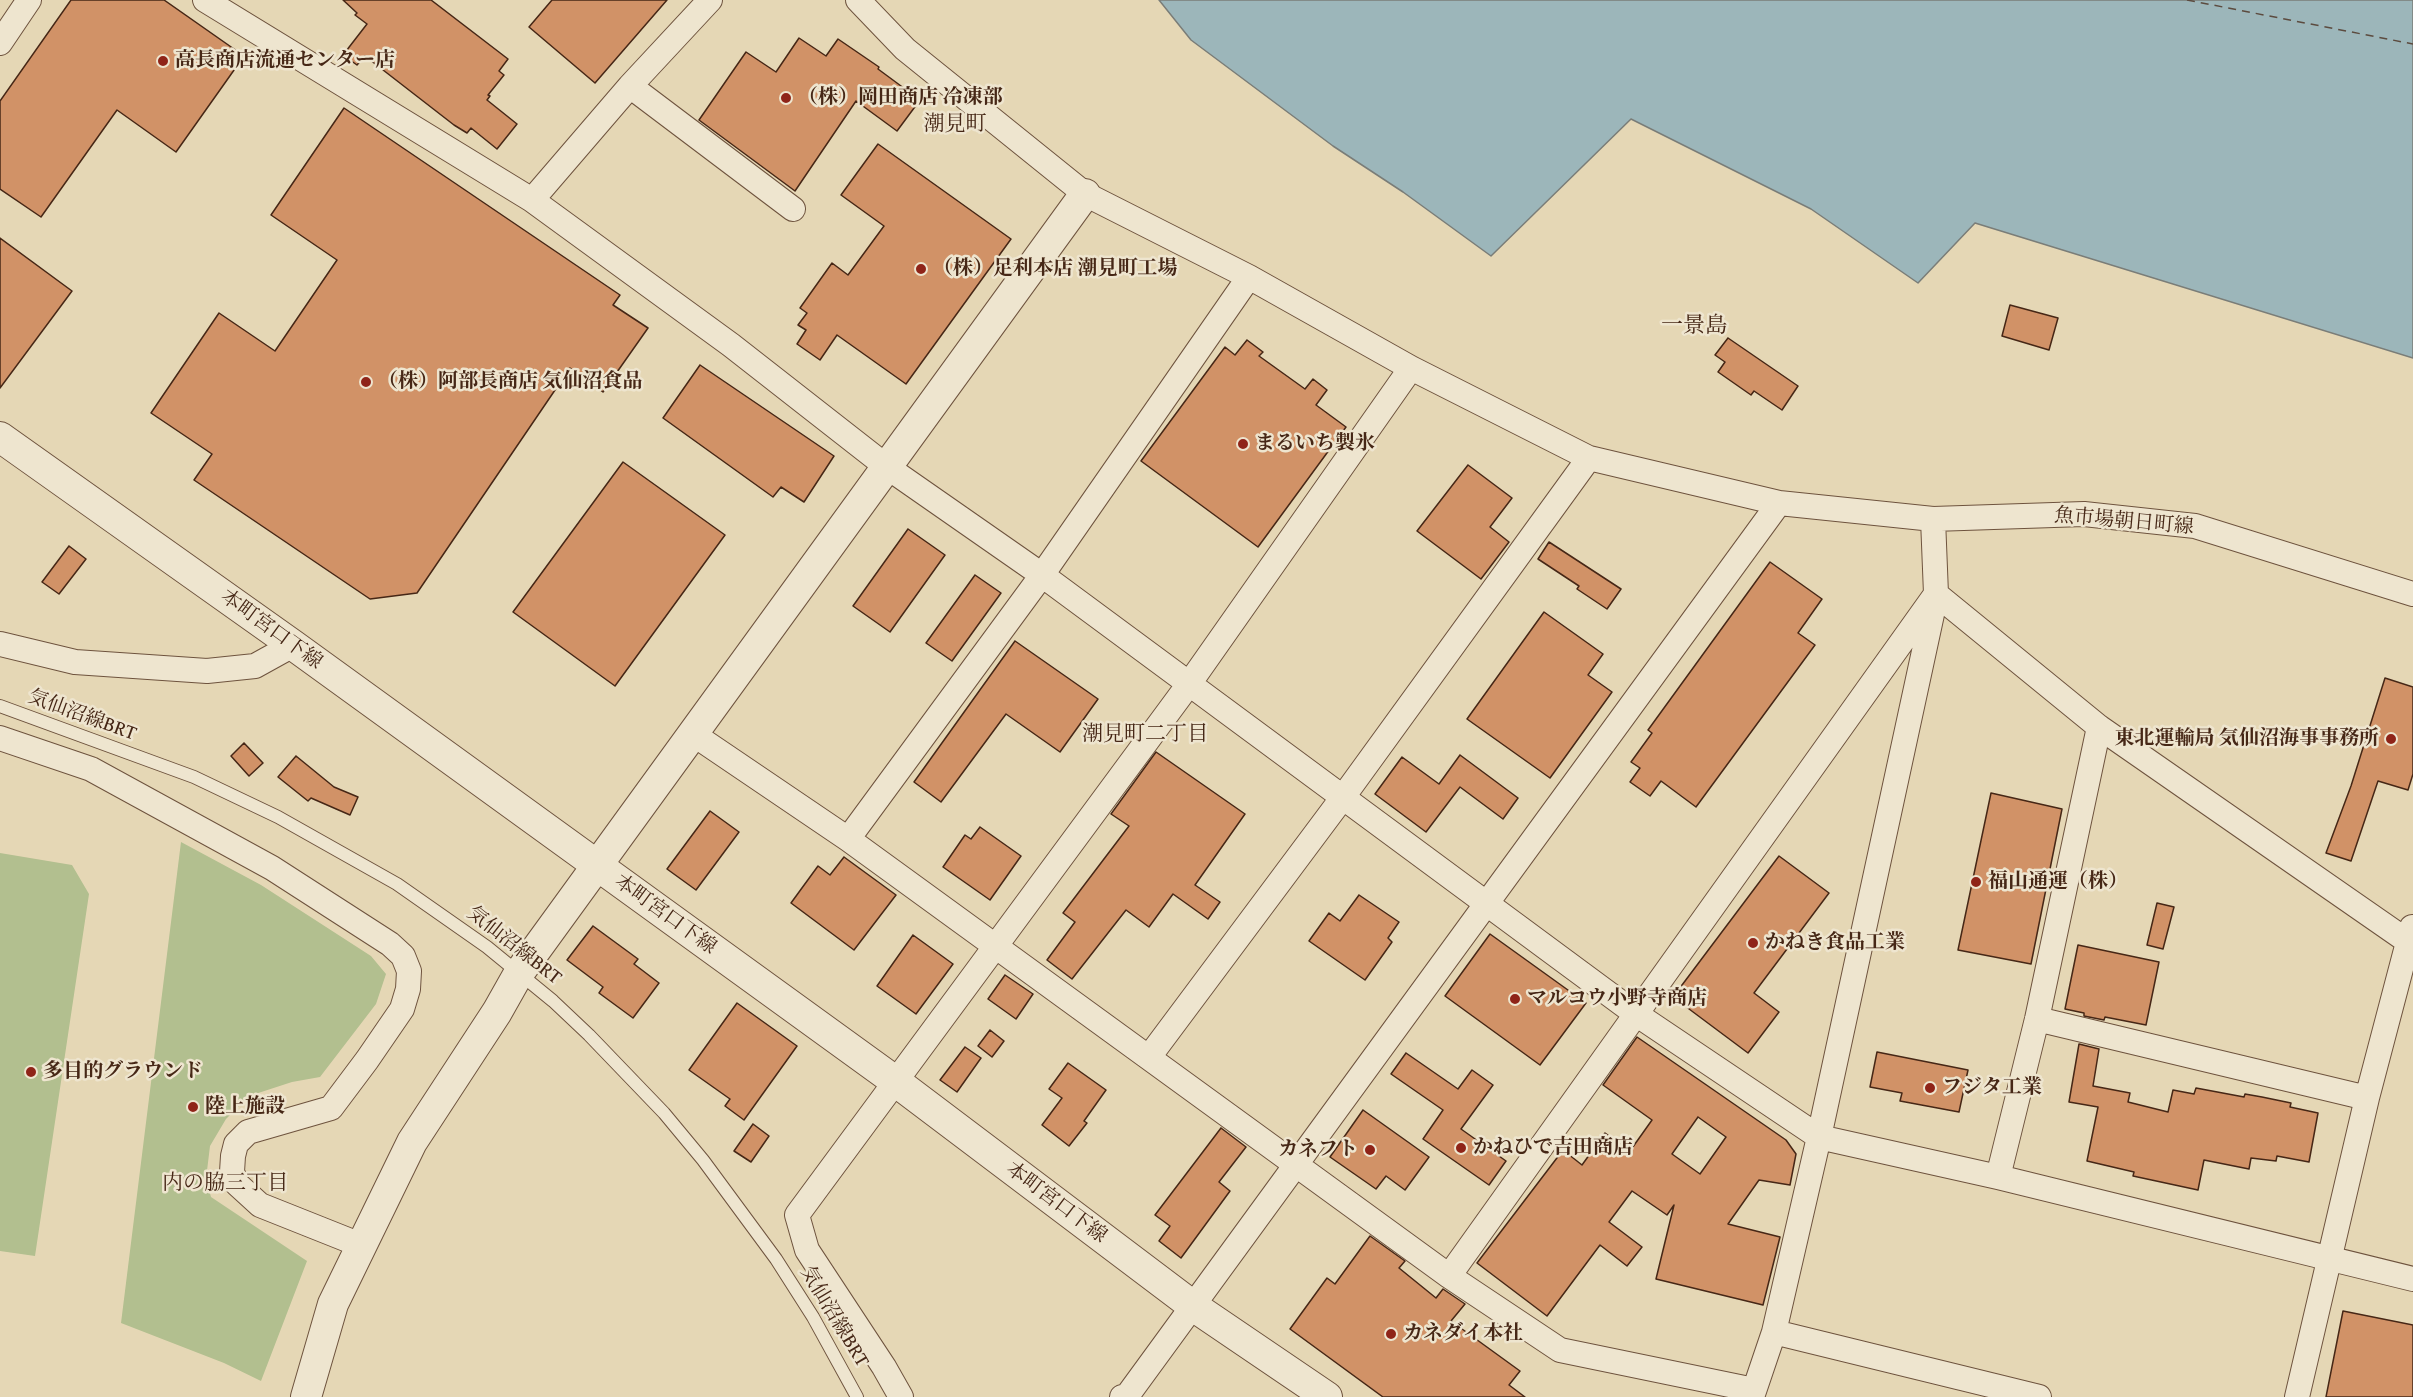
<!DOCTYPE html>
<meta charset="utf-8">
<style>
body{margin:0}
canvas{display:block;background:#e5d7b5}
</style>
<canvas width="2413" height="1397"></canvas>
<script>
const context = document.querySelector('canvas').getContext('2d');
context.lineJoin = 'round';
function fill(path, color) { context.fillStyle = color; context.fill(path, 'evenodd'); }
const poly = rows => new Path2D(rows.map(r => 'M' + r).join(''));
function trace(path, color, width, dash) { context.strokeStyle = color; context.lineWidth = width; context.lineCap = dash ? 'butt' : 'round'; context.setLineDash(dash || []); context.stroke(path); }
function drawText(font, color, halo, rows, align = 'center') {
  context.font = font + ' "Gentium Book Plus","Noto Serif JP",serif'; context.lineWidth = 5; context.setLineDash([]); context.textBaseline = 'middle'; context.strokeStyle = halo; context.fillStyle = color; for (const [text, x, y, turn = 0] of rows) {
    context.save(); context.translate(x, y); context.rotate((+turn || 0) * Math.PI / 180); context.textAlign = isNaN(turn) ? turn : align; if (halo) context.strokeText(text, 0, 0); context.fillText(text, 0, 0); context.restore();
  }
}
const green = poly([
 [181,842,261,885,371,956,386,974,376,1004,320,1077,292,1082,249,1096,226,1119,210,1146,206,1179,211,1197,307,1261,261,1381,224,1363,121,1323],
 [0,853,72,865,89,894,35,1256,0,1251]
]);
const water = poly([
 [1159,0,2413,0,2413,358,1975,223,1918,283,1811,209,1631,119,1491,256,1403,192,1333,146,1191,40,1159,0]
]);
const ferry = poly([
 [2187,0,2413,44]
]);
const building = poly([
 [71,0,164,0,244,56,176,152,117,110,41,217,0,189,0,101,71,0],
 [343,0,431,0,508,59,499,71,504,75,488,95,490,96,487,100,517,124,497,149,471,128,467,133,454,125,365,56,357,65,343,55,367,24,355,15,357,13,343,0],
 [552,0,667,0,595,83,529,27,552,0],
 [799,38,826,56,838,39,879,67,878,69,920,100,897,131,856,101,795,191,699,120,746,52,776,72,799,38],
 [344,108,620,295,613,305,648,328,603,392,570,368,417,593,370,599,194,480,212,454,151,413,219,313,275,351,337,260,271,215,344,108],
 [878,144,1011,239,906,384,837,335,820,360,797,344,806,330,798,325,807,313,800,308,832,263,848,275,884,226,841,195,878,144],
 [0,238,72,291,0,388,0,238],
 [2010,305,2058,318,2049,350,2002,336,2010,305],
 [1728,338,1798,386,1782,410,1754,391,1751,395,1718,372,1725,362,1715,355,1728,338],
 [1247,340,1263,352,1259,356,1305,389,1313,379,1327,390,1316,405,1346,427,1258,547,1141,461,1225,347,1235,355,1247,340],
 [700,365,834,456,804,502,781,487,773,497,663,418,700,365],
 [623,462,725,535,615,686,513,612,623,462],
 [1468,465,1512,498,1490,527,1509,542,1481,579,1417,531,1468,465],
 [908,529,945,555,890,632,853,606,908,529],
 [1549,542,1621,589,1607,609,1577,589,1579,586,1538,559,1549,542],
 [69,546,86,559,59,594,42,582,69,546],
 [1770,562,1822,599,1798,633,1815,645,1696,807,1661,781,1650,796,1630,782,1640,768,1631,762,1652,733,1648,730,1770,562],
 [975,575,1001,593,952,661,926,643,975,575],
 [1544,612,1603,654,1588,675,1612,692,1550,778,1467,719,1544,612],
 [1015,641,1098,699,1060,752,1006,714,941,802,914,782,1015,641],
 [2385,678,2413,687,2413,774,2408,790,2378,781,2351,861,2326,853,2351,786,2385,678],
 [244,743,263,763,249,776,231,756,244,743],
 [1156,752,1245,814,1195,885,1220,902,1208,919,1173,894,1149,927,1126,910,1072,979,1047,960,1075,922,1063,913,1129,826,1111,814,1156,752],
 [1460,755,1518,798,1503,819,1460,787,1426,832,1375,794,1402,757,1439,784,1460,755],
 [296,756,334,787,358,797,350,815,311,798,308,801,278,777,296,756],
 [1991,793,2062,809,2031,964,1958,950,1991,793],
 [710,811,739,832,696,890,667,869,710,811],
 [980,827,1021,856,990,900,943,867,965,835,971,839,980,827],
 [1779,856,1829,893,1754,993,1779,1012,1748,1053,1673,997,1779,856],
 [844,857,896,895,854,950,791,903,818,866,830,875,844,857],
 [1359,895,1399,922,1388,938,1392,942,1365,980,1309,941,1329,913,1340,921,1359,895],
 [2157,903,2174,907,2163,949,2147,945,2157,903],
 [593,926,638,959,634,964,659,983,633,1018,599,993,603,987,567,960,593,926],
 [1490,934,1586,1003,1540,1065,1445,996,1490,934],
 [913,935,953,964,916,1014,877,986,913,935],
 [2078,945,2159,962,2146,1025,2105,1017,2104,1020,2084,1016,2084,1013,2065,1009,2078,945],
 [1005,975,1033,994,1016,1019,988,999,1005,975],
 [737,1003,797,1046,744,1120,725,1106,730,1099,689,1070,737,1003],
 [990,1030,1004,1041,992,1057,978,1046,990,1030],
 [1637,1037,1786,1140,1796,1154,1790,1185,1759,1180,1728,1224,1780,1237,1763,1305,1656,1279,1674,1205,1667,1215,1632,1191,1609,1222,1642,1247,1627,1266,1600,1245,1547,1316,1477,1263,1563,1150,1582,1165,1605,1133,1630,1151,1652,1120,1603,1085,1637,1037],
 [1698,1117,1726,1137,1700,1174,1672,1154,1698,1117],
 [2079,1044,2099,1049,2093,1086,2130,1093,2128,1102,2168,1112,2173,1090,2194,1094,2196,1088,2244,1097,2245,1094,2262,1097,2291,1103,2290,1107,2318,1113,2309,1162,2277,1156,2276,1161,2251,1158,2249,1169,2204,1160,2198,1190,2133,1176,2134,1172,2087,1161,2098,1107,2069,1102,2079,1044],
 [965,1047,981,1058,957,1092,940,1080,965,1047],
 [1877,1052,1968,1070,1959,1112,1900,1101,1902,1093,1870,1087,1877,1052],
 [1406,1053,1458,1089,1472,1070,1493,1085,1461,1129,1506,1161,1489,1185,1423,1139,1443,1110,1391,1074,1406,1053],
 [1068,1063,1106,1090,1084,1121,1087,1123,1069,1146,1042,1125,1062,1098,1049,1089,1068,1063],
 [1363,1110,1429,1157,1405,1190,1386,1176,1376,1189,1330,1157,1363,1110],
 [753,1124,769,1136,751,1162,734,1151,753,1124],
 [1221,1128,1246,1147,1219,1182,1230,1191,1181,1258,1159,1241,1170,1226,1155,1215,1221,1128],
 [1370,1236,1405,1261,1399,1268,1436,1298,1443,1289,1465,1304,1451,1321,1520,1371,1509,1385,1525,1397,1383,1397,1290,1329,1327,1278,1335,1284,1370,1236],
 [2343,1311,2413,1325,2413,1397,2326,1397,2343,1311]
]);
const service = poly([
 [0,706,194,777,278,817,397,884,487,947,553,1001,589,1035,664,1113,703,1160,776,1259,813,1317,857,1397]
]);
const minor = poly([
 [205,0,532,200,731,345,887,467,1042,575,1636,1014,1819,1137,1998,1177,2413,1279],
 [858,0,905,49,1085,194,1249,277,1411,368,1589,458,1779,503,1933,519,1936,594,2099,727,2413,945],
 [0,43,29,0],
 [630,86,793,209],
 [532,200,630,86,710,0],
 [1933,519,2084,514,2195,526,2413,594],
 [0,644,75,662,207,671,255,666,293,645],
 [693,734,848,839,1449,1276,1560,1350,1754,1390],
 [0,738,91,769,272,868,390,944,403,956,409,971,408,989,402,1009,367,1060,331,1108,248,1132,236,1144,233,1156,232,1172,237,1184,260,1205,363,1246],
 [848,839,1042,575,1249,277],
 [2037,1019,2367,1098],
 [1149,1057,1343,797,1589,458],
 [1998,1177,2037,1019,2099,727],
 [1449,1276,1936,594],
 [1774,1332,2039,1397],
 [901,1397,884,1367,807,1250,797,1215,1189,684,1411,368],
 [1122,1397,1127,1396,1779,503],
 [1752,1397,1774,1332,1819,1137,1934,605],
 [2297,1397,2367,1098,2412,927]
]);
const tertiary = poly([
 [0,437,293,645,895,1081,1193,1306,1327,1397],
 [306,1397,333,1304,412,1142,497,1012,519,973,1085,194]
]);
const markers = [
 [163,61,6,"#8f2418"],
 [786,98,6,"#8f2418"],
 [921,269,6,"#8f2418"],
 [366,382,6,"#8f2418"],
 [1243,444,6,"#8f2418"],
 [2391,739,6,"#8f2418"],
 [1976,882,6,"#8f2418"],
 [1753,943,6,"#8f2418"],
 [1515,999,6,"#8f2418"],
 [31,1072,6,"#8f2418"],
 [1930,1088,6,"#8f2418"],
 [193,1107,6,"#8f2418"],
 [1461,1148,6,"#8f2418"],
 [1370,1150,6,"#8f2418"],
 [1391,1334,6,"#8f2418"]
];
const poiNames = [
 ["高長商店流通センター店",175,61],
 ["（株）岡田商店 冷凍部",798,98],
 ["（株）足利本店 潮見町工場",933,269],
 ["（株）阿部長商店 気仙沼食品",378,382],
 ["まるいち製氷",1255,444],
 ["東北運輸局 気仙沼海事事務所",2379,739,"right"],
 ["福山通運（株）",1988,882],
 ["かねき食品工業",1765,943],
 ["マルコウ小野寺商店",1527,999],
 ["多目的グラウンド",43,1072],
 ["フジタ工業",1942,1088],
 ["陸上施設",205,1107],
 ["かねひで吉田商店",1473,1148],
 ["カネフト",1358,1150,"right"],
 ["カネダイ本社",1403,1334]
];
const streetNames = [
 ["魚市場朝日町線",2124,522,5],
 ["本町宮口下線",271,630,36],
 ["気仙沼線BRT",82,716,20],
 ["本町宮口下線",665,915,36],
 ["気仙沼線BRT",514,946,38],
 ["本町宮口下線",1056,1203,37],
 ["気仙沼線BRT",834,1317,59]
];
const neighbourhoodNames = [
 ["潮見町",955,125],
 ["潮見町二丁目",1145,735],
 ["内の脇三丁目",225,1184]
];
const quarterNames = [
 ["一景島",1694,326]
];
fill(green, '#b2bf8f');
fill(water, '#9cb6ba');
trace(water, '#7a7d78', 1.5);
trace(ferry, '#5c4b3f', 1.5, [8, 6]);
fill(building, '#d19267');
trace(building, '#462716', 1.5);
trace(service, '#6e533e', 14);
trace(minor, '#6e533e', 26);
trace(tertiary, '#6e533e', 32);
trace(service, '#eee5cf', 12);
trace(minor, '#eee5cf', 24);
trace(tertiary, '#eee5cf', 30);
for (const [x, y, r, color] of markers) { const dot = new Path2D(); dot.arc(x, y, r, 0, 2 * Math.PI); context.fillStyle = color; context.fill(dot); trace(dot, '#eee5cf', 2); }
drawText('bold 20px', '#462716', '#eee5cf', poiNames, 'left');
drawText('20px', '#462716', '#eee5cf', streetNames);
drawText('21px', '#462716', '#eee5cf', neighbourhoodNames);
drawText('22px', '#462716', '#eee5cf', quarterNames);
</script>
